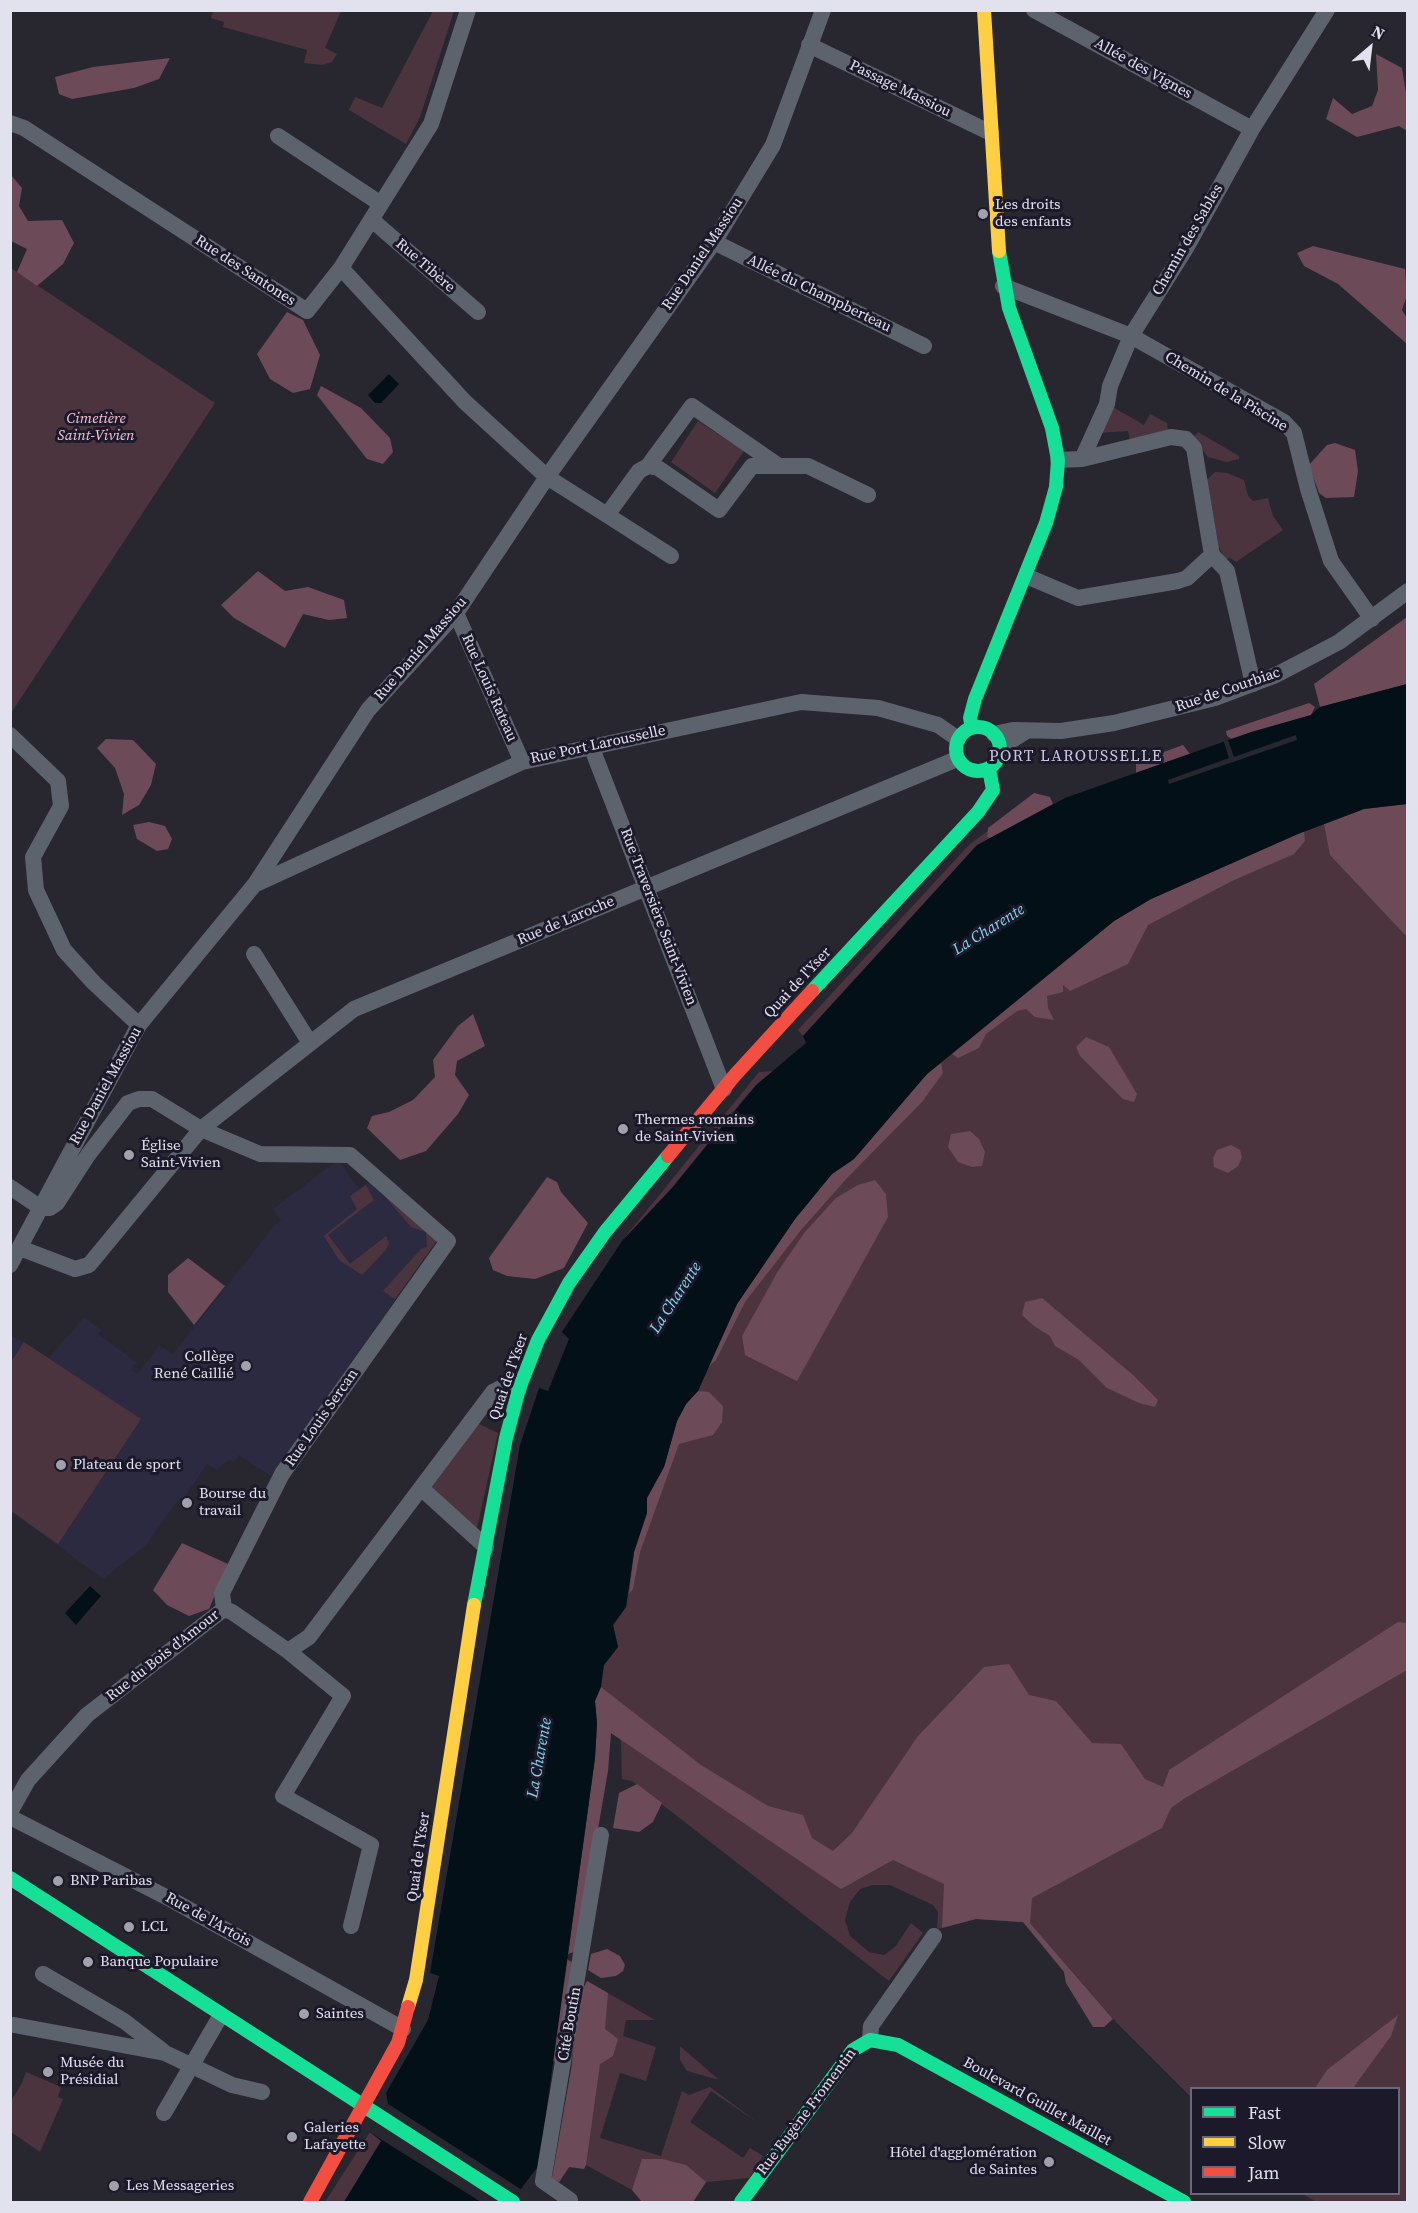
<!DOCTYPE html>
<meta charset="utf-8">
<style>
body{margin:0}
#map{position:relative;width:1418px;height:2213px;overflow:hidden;background:#282730;font-family:"Source Serif 4",serif}
canvas{display:block}
.frame{position:absolute;inset:0;border:12px solid #e2e2ee;pointer-events:none}
.legend{position:absolute;left:1190px;top:2087px;width:210px;height:108px;box-sizing:border-box;background:#1b192a;border:2px solid #6b6978;margin:0;padding:8px 10px;list-style:none;font-size:18px;color:#e2e2ee}
.legend li{display:flex;align-items:center;gap:12px;height:30px}
.legend b{width:30px;border:2px solid #6b6978}
.north{position:absolute;left:1340px;top:18px;width:60px;height:60px;-webkit-text-stroke:4px #1b192a;paint-order:stroke;rotate:28deg;font-size:16px;font-weight:700;line-height:24px;text-align:center;color:#e2e2ee}
.north::after{content:'';display:block;margin:auto;width:21px;height:27px;background:#e2e2ee;clip-path:polygon(50% 0,100% 100%,50% 72%,0 100%)}
</style>
<div id="map">
<canvas width="1418" height="2213"></canvas>
<div class="frame"></div>
<ul class="legend">
<li><b style="height:8px;background:#16e098"></b>Fast</li>
<li><b style="height:8px;background:#ffcf43"></b>Slow</li>
<li><b style="height:8px;background:#f24e42"></b>Jam</li>
</ul>
<div class="north">N</div>
</div>
<script>
const context = document.querySelector('canvas').getContext('2d');
context.lineJoin = 'round';
function fill(path, color) { context.fillStyle = color; context.fill(path, 'evenodd'); }
const poly = rows => new Path2D(rows.map(r => 'M' + r).join(''));
function trace(path, color, width, dash) { context.strokeStyle = color; context.lineWidth = width; context.lineCap = dash ? 'butt' : 'round'; context.setLineDash(dash || []); context.stroke(path); }
function drawText(font, color, halo, rows, align = 'center') {
  context.font = font + ' "Source Serif 4",serif'; context.lineWidth = 6; context.setLineDash([]); context.textBaseline = 'middle'; context.strokeStyle = halo; context.fillStyle = color; for (const [text, x, y, turn = 0] of rows) {
    context.save(); context.translate(x, y); context.rotate((+turn || 0) * Math.PI / 180); context.textAlign = isNaN(turn) ? turn : align; if (halo) context.strokeText(text, 0, 0); context.fillText(text, 0, 0); context.restore();
  }
}
const built = poly([
 [338,1160,359,1189,372,1181,438,1239,271,1476,239,1455,234,1462,230,1459,217,1470,207,1464,183,1499,180,1497,147,1544,103,1579,11,1511,11,1335,49,1358,84,1317,101,1330,98,1334,136,1362,131,1370,138,1374,159,1345,173,1354,275,1225,281,1221,273,1209]
]);
const green = poly([
 [213,11,341,11,325,48,337,54,332,62,322,65,304,63,307,50,223,27,224,22,211,18],
 [433,11,454,11,420,117,406,144,349,110,355,97,382,108],
 [11,268,215,403,11,713],
 [1111,406,1144,425,1150,414,1167,423,1168,432,1130,440,1128,431,1098,433],
 [698,421,744,451,715,493,671,462],
 [1198,432,1239,456,1239,459,1227,462,1208,457,1193,438],
 [1215,472,1227,473,1244,480,1248,496,1253,501,1268,498,1273,516,1283,530,1236,562,1230,558,1225,560,1219,547,1207,480],
 [1407,804,1407,2202,1317,2202,1302,2194,1398,2194,1398,2088,1192,2088,1191,2097,1116,2022,1030,1923,976,1919,937,1929,938,1912,933,1905,890,1885,873,1885,860,1889,850,1902,845,1920,850,1936,869,1952,884,1955,895,1947,911,1923,923,1933,889,1981,632,1781,622,1779,621,1740,597,1723,595,1701,604,1665,618,1647,613,1625,626,1607,634,1552,647,1498,664,1467,693,1397,698,1391,737,1304,832,1174,854,1159,927,1074,1031,990,1298,834,1364,809],
 [988,831,987,837,990,838,977,846,803,1036,798,1030,970,844],
 [775,1071,747,1095,672,1188,622,1241,759,1072],
 [372,1181,438,1239,395,1299,383,1291,421,1249,427,1247,426,1232,411,1227],
 [366,1185,374,1200,328,1235,350,1264,386,1236,389,1244,385,1251,362,1275,339,1260,324,1236,357,1209,350,1196],
 [24,1342,141,1419,58,1544,11,1511,11,1362],
 [477,1423,498,1433,475,1537,421,1488],
 [587,1981,655,2020,626,2020,623,2036,656,2047,646,2081,620,2073,600,2138,661,2156,682,2091,689,2095,710,2087,757,2122,711,2091,690,2122,743,2158,750,2148,763,2156,749,2178,706,2182,693,2202,640,2202,643,2196,575,2159,559,2182,552,2178],
 [680,2046,719,2080,687,2071,680,2060],
 [26,2072,61,2087,58,2097,63,2099,40,2152,11,2132,11,2101,22,2083],
 [370,2132,382,2140,344,2202,325,2202]
]);
const forest = poly([
 [1376,54,1402,68,1407,100,1407,131,1399,126,1357,137,1326,119,1333,98,1352,114,1372,106,1378,90],
 [170,58,159,79,134,88,72,99,59,94,55,77,93,67],
 [11,175,22,188,19,206,28,221,62,220,74,243,63,264,37,286,17,272,27,249,11,241],
 [1313,246,1405,269,1407,295,1402,310,1407,318,1407,344,1338,284,1304,266,1297,253],
 [287,312,303,320,320,355,310,389,293,393,270,379,257,354],
 [321,386,361,408,390,438,393,452,383,464,367,459,317,395],
 [1335,443,1355,450,1358,471,1354,497,1326,498,1319,493,1309,465,1327,445],
 [258,571,285,591,308,587,344,600,347,618,329,620,303,614,285,648,234,618,221,605],
 [1407,617,1407,684,1320,707,1314,684],
 [1309,703,1315,707,1311,715,1232,739,1227,736,1226,731],
 [106,739,133,740,156,764,151,785,139,805,122,815,124,794,115,768,97,748],
 [1183,745,1190,754,1136,773,1136,762],
 [1034,793,1050,797,1053,804,990,838,987,837,988,828],
 [1407,804,1407,937,1330,855,1324,824,1364,809],
 [149,822,165,826,172,839,168,849,157,851,137,839,133,825],
 [1304,831,1305,841,1294,854,1232,881,1148,925,1128,964,1070,991,1063,985,1063,992,1047,996,1048,1008,1054,1020,1035,1017,1026,1009,1017,1011,986,1034,979,1048,958,1058,952,1054,1114,921,1151,899],
 [473,1014,485,1046,457,1061,455,1075,469,1095,458,1114,426,1151,400,1160,367,1128,372,1116,389,1112,413,1100,435,1077,433,1060,458,1026],
 [1086,1037,1109,1047,1137,1094,1134,1102,1123,1099,1080,1056,1076,1047],
 [941,1063,943,1073,922,1102,848,1177,801,1230,745,1302,716,1360,708,1367,737,1304,795,1219,832,1174,854,1159,927,1074],
 [970,1131,979,1139,985,1152,982,1166,972,1167,958,1162,948,1147,951,1134],
 [1231,1145,1240,1150,1242,1157,1238,1166,1228,1173,1214,1167,1213,1158,1217,1150],
 [547,1177,557,1182,561,1192,588,1223,564,1268,535,1279,507,1276,493,1270,489,1258],
 [875,1180,886,1194,888,1217,797,1381,745,1355,742,1336,778,1271,805,1232,836,1198,858,1185],
 [188,1258,225,1286,194,1325,168,1292,168,1275],
 [1042,1298,1133,1375,1158,1400,1155,1407,1139,1403,1107,1388,1079,1360,1055,1346,1050,1336,1034,1326,1022,1315,1025,1302],
 [698,1391,709,1392,723,1406,722,1422,713,1435,679,1444,640,1552,633,1589,629,1594,634,1552,647,1513,647,1498,664,1467,677,1421,686,1404],
 [182,1543,228,1564,209,1609,189,1616,167,1605,153,1590],
 [1398,1622,1407,1623,1407,1670,1185,1798,1171,1808,1162,1828,1032,1898,1030,1923,1113,2019,1104,2027,1093,2027,1066,1983,1064,1972,1023,1922,976,1919,942,1928,944,1884,893,1860,841,1889,611,1733,608,1771,577,1951,568,1954,595,1758,597,1723,595,1701,601,1687,701,1765,768,1806,803,1815,812,1838,833,1851,852,1833,918,1736,984,1667,1009,1664,1029,1695,1056,1701,1092,1743,1121,1744,1145,1779,1163,1787,1169,1770],
 [637,1784,662,1803,653,1822,639,1832,613,1828,619,1793],
 [607,1949,620,1956,625,1965,623,1971,616,1976,601,1978,588,1970,591,1954],
 [567,1959,577,1966,560,2062,552,2061],
 [587,1981,608,1993,605,2029,618,2039,613,2056,600,2064,586,2165,584,2169,569,2167,559,2182,552,2178,571,2070,580,1994],
 [1398,2015,1391,2036,1353,2088,1315,2088,1327,2070],
 [642,2159,662,2159,686,2165,706,2182,693,2202,642,2202,632,2190]
]);
const water = poly([
 [389,374,399,384,381,403,375,403,368,395],
 [1407,684,1407,804,1364,809,1298,834,1151,899,1114,921,927,1074,854,1159,832,1174,795,1219,737,1304,698,1391,686,1404,677,1421,664,1467,647,1498,647,1513,634,1552,626,1607,613,1625,618,1647,604,1665,601,1687,595,1701,597,1723,595,1758,539,2165,511,2202,344,2202,381,2141,370,2132,388,2104,386,2093,428,2020,439,1976,430,1973,520,1445,539,1388,548,1391,569,1339,562,1332,622,1241,672,1188,756,1085,806,1043,803,1036,977,845,1065,798,1251,732,1311,715,1320,707],
 [90,1586,101,1596,76,1625,65,1613]
]);
const pier = poly([
 [1296,735,1297,740,1169,784,1168,780,1229,758,1223,739,1227,738,1234,757],
 [388,2104,522,2190,511,2202,481,2202,382,2140,370,2132]
]);
const street = poly([
 [1034,10,1252,129],
 [809,45,991,133],
 [10,123,24,128,307,311,341,268,431,124,468,10],
 [278,136,381,204],
 [372,220,478,312],
 [714,242,924,346],
 [341,268,465,402,547,477,607,515,639,471,648,466,692,406,779,466],
 [1003,286,1131,336,1284,422,1294,433,1308,489,1331,561,1372,619],
 [1082,459,1107,404,1110,386,1131,336,1186,248,1252,129,1327,10],
 [1058,460,1082,459,1171,437,1186,439,1194,448,1212,555,1227,571,1253,684],
 [648,466,658,468,719,510,752,466,808,466,868,495],
 [607,515,671,556],
 [1026,576,1078,598,1178,581,1187,578,1212,555],
 [456,613,522,762],
 [994,734,1013,730,1061,731,1114,723,1215,698,1276,675,1339,642,1408,591],
 [10,735,58,781,61,806,33,857,36,890,64,950,94,983,139,1025],
 [591,746,724,1089],
 [1000,752,1009,742,1025,732],
 [256,884,522,762,801,702,878,708,938,725,958,739],
 [254,954,310,1043],
 [10,1187,41,1208],
 [41,1208,50,1208,57,1203,88,1155,128,1103,139,1099,152,1099,201,1129,260,1154,350,1155,448,1241,282,1474,222,1593,224,1609],
 [20,1248,75,1269,89,1265,201,1129,354,1009,957,759],
 [10,1265,139,1025,255,884,368,710,456,613,547,477,714,242,773,145,823,10],
 [421,1488,486,1547],
 [288,1651,343,1696,283,1796,371,1845,351,1926],
 [10,1812,28,1780,87,1715,224,1609,232,1612,288,1651,309,1637,493,1392,503,1387,519,1389],
 [10,1817,172,1900,403,2029],
 [43,1974,124,2021,163,2051],
 [14,2025,165,2053,232,2085,262,2092],
 [870,2040,871,2026,934,1936],
 [164,2113,221,2015],
 [570,2200,543,2181,601,1835]
]);
const fast = poly([
 '956 749a22 22 0 1 1 44 0a22 22 0 1 1-44 0Z',
 [972,727,970,718,975,699,1046,523,1056,487,1058,460,1052,428,1009,308,999,251],
 [812,991,978,812,993,790,989,769],
 [474,1605,506,1438,519,1389,538,1340,569,1283,605,1232,668,1156],
 [10,1878,513,2202],
 [741,2202,853,2050,870,2040,898,2045,1184,2202]
]);
const slow = poly([
 [984,10,999,251],
 [408,2007,416,1980,474,1605]
]);
const jam = poly([
 [668,1156,735,1075,812,991],
 [310,2202,398,2043,408,2007]
]);
const markers = [
 [983,214,6,"#a1a1ac"],
 [623,1129,6,"#a1a1ac"],
 [129,1155,6,"#a1a1ac"],
 [246,1366,6,"#a1a1ac"],
 [61,1465,6,"#a1a1ac"],
 [187,1503,6,"#a1a1ac"],
 [58,1881,6,"#a1a1ac"],
 [129,1927,6,"#a1a1ac"],
 [88,1962,6,"#a1a1ac"],
 [304,2014,6,"#a1a1ac"],
 [48,2072,6,"#a1a1ac"],
 [292,2137,6,"#a1a1ac"],
 [1049,2162,6,"#a1a1ac"],
 [114,2186,6,"#a1a1ac"]
];
const streetNames = [
 ["Allée des Vignes",1143,69,29],
 ["Passage Massiou",900,89,26],
 ["Chemin des Sables",1188,240,-60],
 ["Rue Daniel Massiou",703,254,-56],
 ["Rue Tibère",425,266,41],
 ["Rue des Santones",245,271,33],
 ["Allée du Champberteau",819,294,26],
 ["Chemin de la Piscine",1226,392,31],
 ["Rue Daniel Massiou",421,649,-49],
 ["Rue Louis Rateau",489,688,66],
 ["Rue de Courbiac",1228,690,-19],
 ["Rue Port Larousselle",598,745,-12],
 ["Rue Traversière Saint-Vivien",658,917,69],
 ["Rue de Laroche",566,921,-23],
 ["Quai de l'Yser",798,983,-47],
 ["Rue Daniel Massiou",106,1086,-61],
 ["Quai de l'Yser",509,1377,-71],
 ["Rue Louis Sercan",322,1418,-55],
 ["Rue du Bois d'Amour",163,1656,-38],
 ["Quai de l'Yser",419,1857,-82],
 ["Rue de l'Artois",208,1920,29],
 ["Cité Boutin",570,2024,-80],
 ["Boulevard Guillet Maillet",1037,2102,29],
 ["Rue Eugène Fromentin",807,2112,-53]
];
const poiNames = [
 ["Les droits",995,205],
 ["des enfants",995,222],
 ["Thermes romains",635,1120],
 ["de Saint-Vivien",635,1137],
 ["Église",141,1146],
 ["Saint-Vivien",141,1163],
 ["Collège",234,1357,"right"],
 ["René Caillié",234,1374,"right"],
 ["Plateau de sport",73,1465],
 ["Bourse du",199,1494],
 ["travail",199,1511],
 ["BNP Paribas",70,1881],
 ["LCL",141,1927],
 ["Banque Populaire",100,1962],
 ["Saintes",316,2014],
 ["Musée du",60,2063],
 ["Présidial",60,2080],
 ["Galeries",304,2128],
 ["Lafayette",304,2145],
 ["Hôtel d'agglomération",1037,2153,"right"],
 ["de Saintes",1037,2170,"right"],
 ["Les Messageries",126,2186]
];
const parkNames = [
 ["Cimetière",96,419],
 ["Saint-Vivien",96,436]
];
const neighbourhoodNames = [
 ["PORT LAROUSSELLE",1076,757]
];
const waterNames = [
 ["La Charente",989,930,-32],
 ["La Charente",676,1298,-57],
 ["La Charente",540,1758,-80]
];
fill(built, '#2b2a40');
fill(green, '#4c343e');
fill(forest, '#6c4a58');
fill(water, '#041017');
fill(pier, '#282730');
trace(street, '#5d636d', 16);
trace(fast, '#16e098', 14);
trace(slow, '#ffcf43', 14);
trace(jam, '#f24e42', 14);
for (const [x, y, r, color] of markers) { const dot = new Path2D(); dot.arc(x, y, r, 0, 2 * Math.PI); context.fillStyle = color; context.fill(dot); trace(dot, '#1b192a', 2); }
drawText('15px', '#e2e2ee', '#1b192a', streetNames);
drawText('15px', '#e2e2ee', '#1b192a', poiNames, 'left');
drawText('italic 15px', '#fbc3d5', '#1b192a', parkNames);
context.letterSpacing = '1.5px';
drawText('16px', '#c7c6de', '#1b192a', neighbourhoodNames);
context.letterSpacing = '0px';
drawText('italic 16px', '#86d6ef', '#1b192a', waterNames);
</script>
